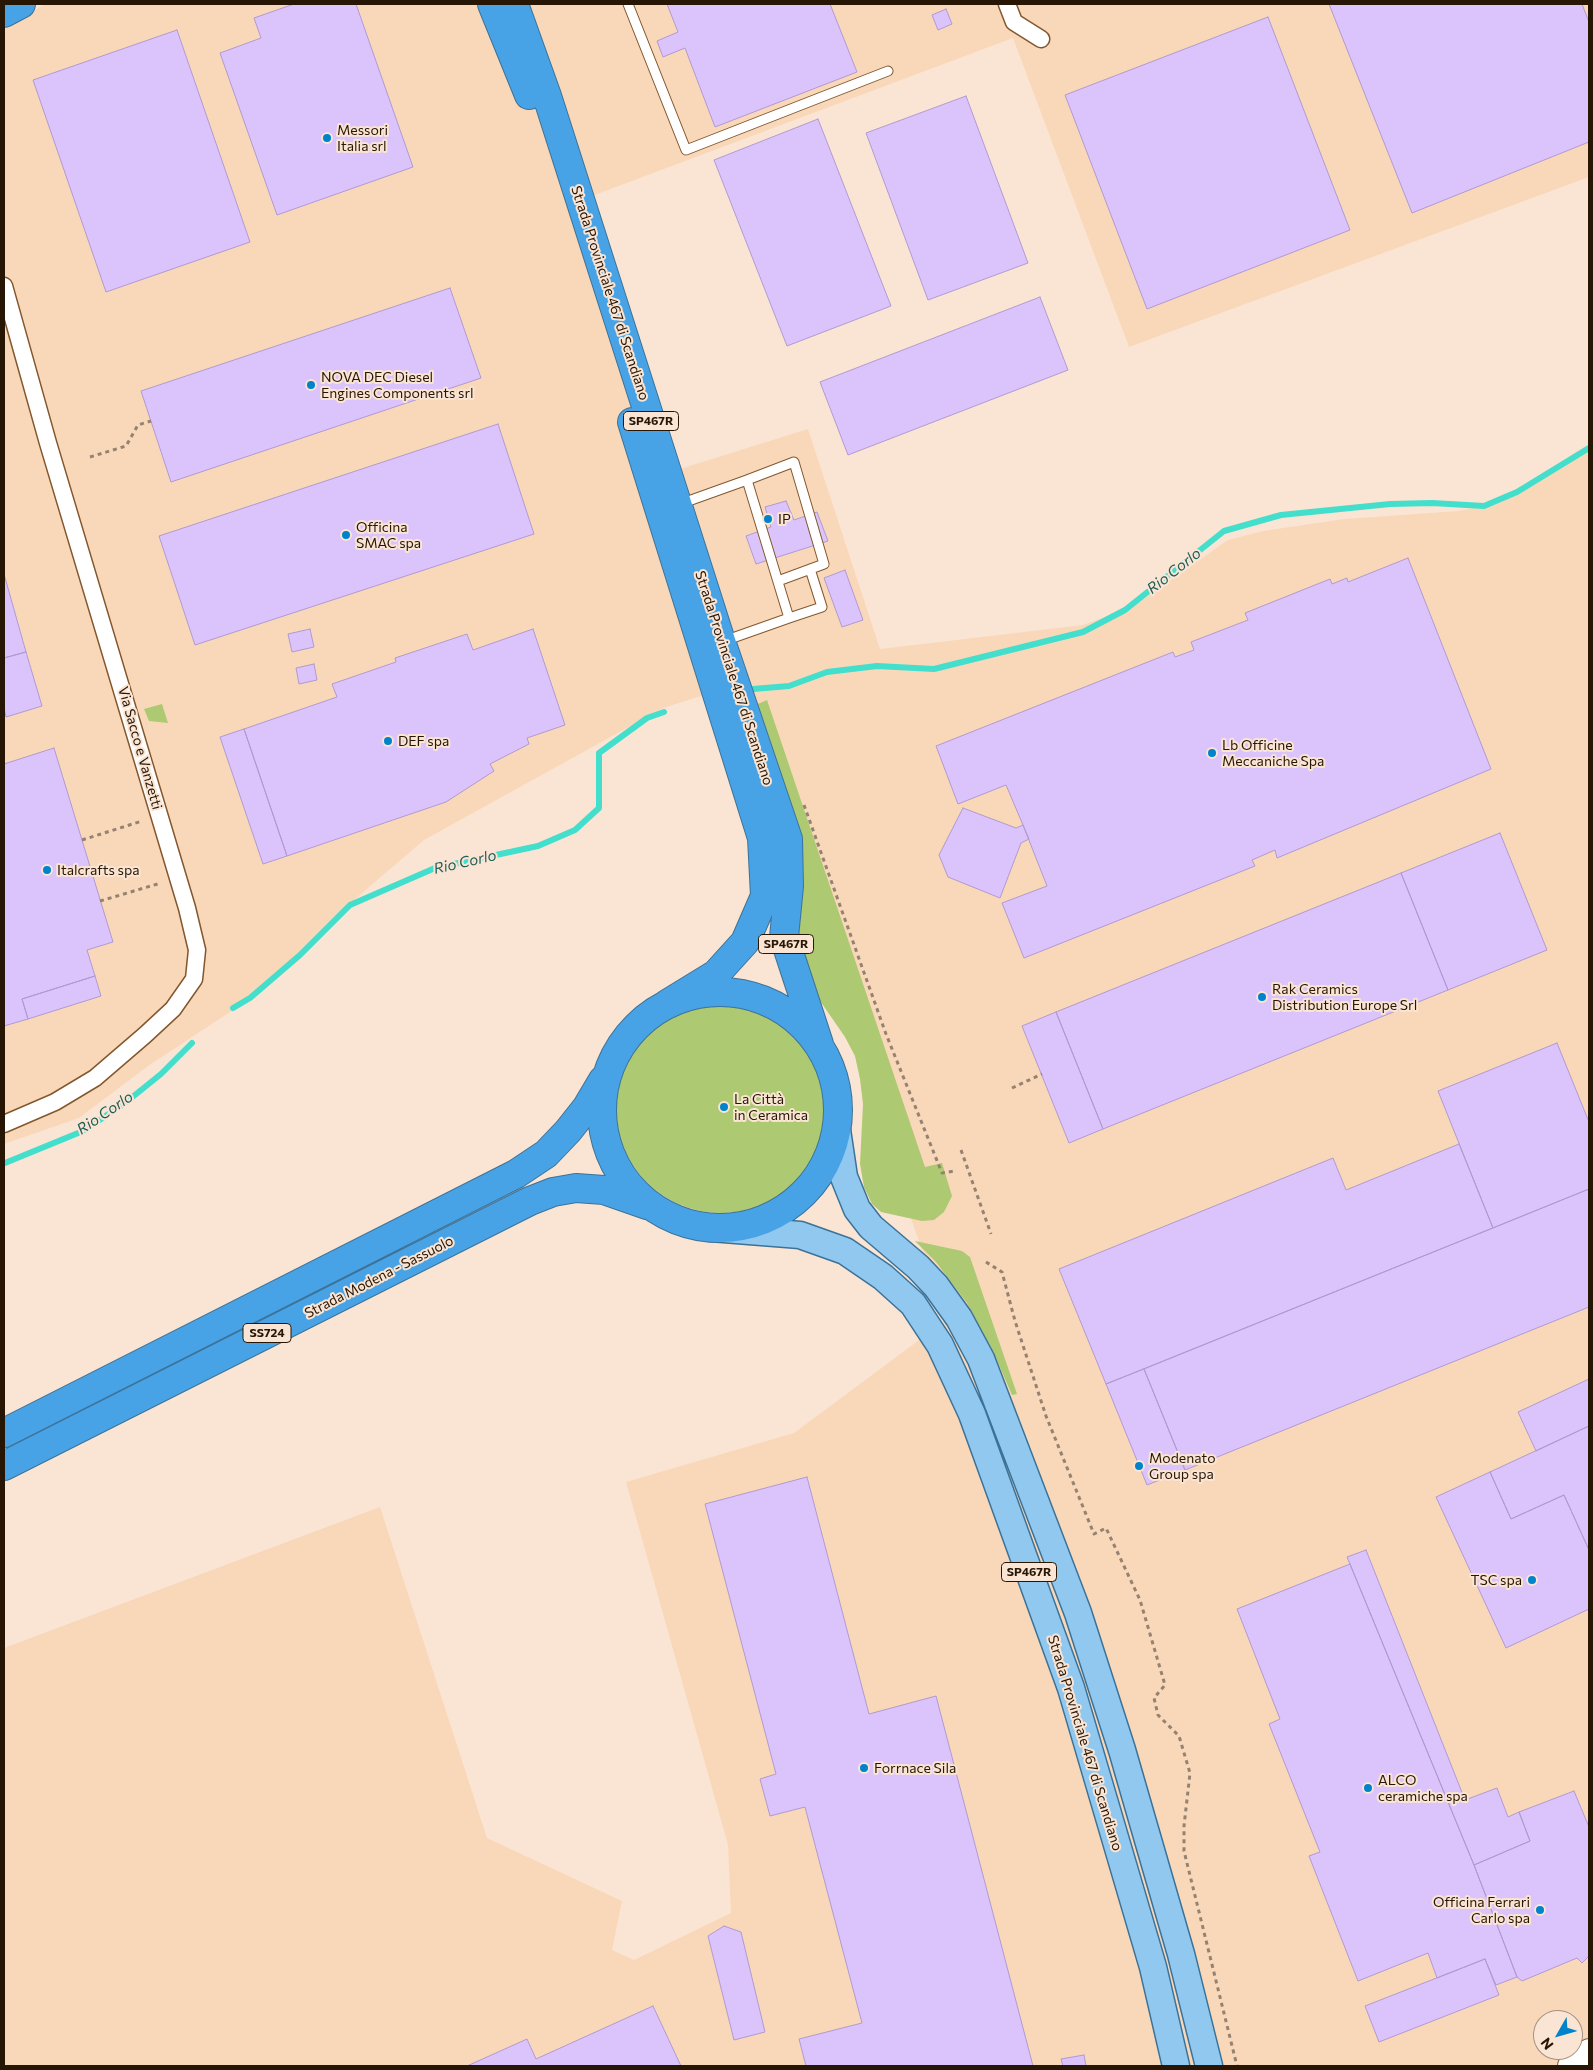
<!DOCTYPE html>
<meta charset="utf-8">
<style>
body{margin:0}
#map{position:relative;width:1593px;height:2070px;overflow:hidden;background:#fae5d4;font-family:Commissioner,sans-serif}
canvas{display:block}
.frame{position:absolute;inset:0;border:5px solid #281605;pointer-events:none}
.north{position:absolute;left:1533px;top:2010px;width:50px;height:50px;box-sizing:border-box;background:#fae5d4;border:1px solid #a69281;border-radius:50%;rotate:232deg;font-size:14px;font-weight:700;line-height:20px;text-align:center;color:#281605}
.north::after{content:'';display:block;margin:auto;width:18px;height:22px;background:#0183cb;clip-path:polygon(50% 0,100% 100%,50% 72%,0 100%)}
</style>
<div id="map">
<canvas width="1593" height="2070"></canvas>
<div class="frame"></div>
<div class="north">N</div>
</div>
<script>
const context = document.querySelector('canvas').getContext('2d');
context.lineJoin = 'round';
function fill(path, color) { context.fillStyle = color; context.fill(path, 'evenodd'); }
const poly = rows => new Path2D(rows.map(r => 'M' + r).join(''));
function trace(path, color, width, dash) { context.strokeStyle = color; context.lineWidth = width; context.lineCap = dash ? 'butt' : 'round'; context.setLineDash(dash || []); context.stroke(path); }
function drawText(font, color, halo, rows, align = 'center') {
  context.font = font + ' Commissioner,sans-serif'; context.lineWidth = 4; context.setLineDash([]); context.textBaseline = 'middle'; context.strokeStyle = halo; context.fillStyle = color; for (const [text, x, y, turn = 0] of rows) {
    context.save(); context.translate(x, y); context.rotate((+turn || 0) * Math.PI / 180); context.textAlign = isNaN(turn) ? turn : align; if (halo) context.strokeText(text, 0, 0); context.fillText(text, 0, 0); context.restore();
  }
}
const built = poly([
 [45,4,1589,4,1589,177,1129,347,1013,38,576,202,667,473,808,429,880,649,1083,625,1132,607,1228,540,1263,531,1344,519,1459,511,1495,504,1589,444,1589,2066,4,2066,4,1648,380,1507,487,1838,622,1901,612,1950,634,1960,731,1913,728,1845,626,1482,794,1433,946,1320,783,846,733,686,663,708,424,840,333,918,265,989,148,1066,79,1118,4,1144,4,28],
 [1543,2020,1573,2020,1573,2050,1543,2050]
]);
const green = poly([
 [767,700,925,1167,942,1163,952,1196,944,1212,934,1220,922,1221,881,1212,872,1204,864,1187,860,1164,863,1104,860,1079,855,1056,845,1037,816,995,799,938,799,919,753,706],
 [162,704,168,723,149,721,144,709],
 '616 1108a105 105 0 1 1 210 0a105 105 0 1 1-210 0Z',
 [915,1241,962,1251,970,1257,1017,1394,1012,1395,996,1358,967,1303,936,1262]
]);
const stream = poly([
 [753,689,789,686,827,672,877,666,934,669,1083,632,1125,610,1224,531,1281,515,1390,504,1432,503,1484,506,1517,492,1589,448],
 [233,1008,250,998,300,955,350,905,435,868,538,846,575,830,599,808,599,753,647,718,664,712],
 [5,1163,83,1131,125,1103,161,1074,192,1043]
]);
const building = poly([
 [294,4,356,4,413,167,277,215,220,53,261,38,254,18,294,4],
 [667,4,830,4,857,72,715,127,685,48,663,57,657,41,678,32,667,4],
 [1329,4,1582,4,1589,22,1589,142,1412,213,1329,4],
 [946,9,952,24,938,30,932,15,946,9],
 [1268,17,1350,230,1147,309,1065,95,1268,17],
 [177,30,250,242,106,292,33,80,177,30],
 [966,96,1028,263,928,300,866,133,966,96],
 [818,119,891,306,787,346,714,160,818,119],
 [450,288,481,378,171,482,141,391,450,288],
 [1040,297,1068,370,848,455,820,382,1040,297],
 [498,424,534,534,195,645,159,536,498,424],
 [786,501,794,520,817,512,828,541,756,564,746,536,771,527,765,507,786,501],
 [1408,558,1491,769,1277,858,1275,850,1252,860,1255,866,1024,958,1002,903,1047,886,1023,825,1006,785,958,804,936,746,1173,652,1175,657,1194,650,1191,642,1248,620,1245,613,1330,579,1332,584,1347,578,1348,582,1408,558],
 [845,570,863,620,842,627,824,578,845,570],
 [4,574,26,652,4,658,4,574],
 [310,629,314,647,292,652,288,634,310,629],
 [533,629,565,725,527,738,529,744,490,764,494,771,446,802,287,856,244,729,337,697,332,684,396,662,395,658,467,634,473,650,533,629],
 [26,652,42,706,6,717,4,708,4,658,26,652],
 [314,664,317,680,299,684,296,668,314,664],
 [244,729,287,856,263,864,220,737,244,729],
 [54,748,113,942,87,950,95,976,22,999,28,1019,4,1026,4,764,54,748],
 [963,808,1016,828,1023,825,1029,839,1021,843,1000,898,948,877,939,855,963,808],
 [1500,833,1547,950,1448,990,1401,873,1500,833],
 [1401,873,1448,990,1103,1129,1056,1012,1401,873],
 [95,976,101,996,28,1019,22,999,95,976],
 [1056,1012,1103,1129,1069,1143,1022,1026,1056,1012],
 [1557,1043,1589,1122,1589,1189,1493,1228,1438,1091,1557,1043],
 [1459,1144,1493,1228,1106,1384,1059,1269,1333,1158,1346,1190,1459,1144],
 [1589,1189,1589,1307,1185,1470,1144,1369,1589,1189],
 [1144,1369,1185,1470,1147,1485,1106,1384,1144,1369],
 [1589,1379,1589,1426,1536,1451,1518,1412,1589,1379],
 [1589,1426,1589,1550,1564,1495,1511,1519,1490,1472,1589,1426],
 [1490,1472,1511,1519,1564,1495,1589,1550,1589,1609,1506,1648,1436,1497,1490,1472],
 [807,1477,869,1714,936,1696,1033,2066,806,2066,799,2039,862,2023,805,1807,770,1816,760,1779,776,1774,705,1504,807,1477],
 [1366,1550,1465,1800,1497,1788,1508,1817,1519,1812,1530,1841,1474,1865,1347,1557,1366,1550],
 [1350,1564,1474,1865,1517,1977,1496,1985,1485,1959,1437,1978,1428,1953,1358,1981,1309,1856,1320,1852,1269,1724,1280,1719,1237,1609,1350,1564],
 [1574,1791,1589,1827,1589,1956,1582,1963,1577,1958,1522,1981,1517,1977,1474,1865,1530,1841,1519,1812,1574,1791],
 [724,1926,741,1932,765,2032,734,2040,708,1936,724,1926],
 [1485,1959,1499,1995,1379,2042,1365,2006,1485,1959],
 [653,2006,681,2066,467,2066,527,2039,536,2059,653,2006],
 [1084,2055,1086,2066,1063,2066,1061,2059,1084,2055]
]);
const path = poly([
 [90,457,126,446,138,425,151,421],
 [804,805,886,1034,942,1173,955,1171],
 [82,840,142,821],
 [100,901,161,883],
 [1012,1088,1042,1074],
 [961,1150,991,1234],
 [986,1262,1002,1272,1015,1321,1046,1416,1094,1534,1106,1528,1140,1600,1165,1685,1154,1698,1158,1715,1179,1736,1190,1773,1184,1826,1184,1851,1237,2066]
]);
const lane = poly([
 [628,4,686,150,888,71],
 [747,480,794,462,824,564,778,581],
 [680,504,747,480,789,618,724,641],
 [789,618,822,607,810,569]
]);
const street = poly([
 [1007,4,1014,22,1041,39],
 [4,286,48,443,187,908,197,950,194,979,173,1009,145,1035,95,1078,55,1102,4,1124]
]);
const secondary = poly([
 [1570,2066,1589,2051]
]);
const primary = poly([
 [837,1130,844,1177,857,1209,871,1227,918,1267,936,1286,959,1318,981,1359,1078,1613,1122,1750,1181,1954,1209,2066],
 [711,1228,800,1235,845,1251,883,1277,913,1304,940,1345,972,1414,1071,1688,1153,1967,1176,2066]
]);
const highway = poly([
 [492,4,529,95],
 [514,4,547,96,721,641,788,839,789,886,784,937,819,1044],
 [4,13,21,4],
 [632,422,762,838,765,896,745,942,716,974,667,1004],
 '602 1110a118 118 0 1 1 236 0a118 118 0 1 1-236 0Z',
 [4,1433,516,1174,546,1154,568,1131,587,1107,603,1080],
 [4,1466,530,1201,553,1192,576,1188,604,1190,647,1205]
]);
const markers = [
 [327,138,5,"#0183cb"],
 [311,385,5,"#0183cb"],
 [768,519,5,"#0183cb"],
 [346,535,5,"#0183cb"],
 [388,741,5,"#0183cb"],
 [1212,753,5,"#0183cb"],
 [47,870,5,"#0183cb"],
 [1262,997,5,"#0183cb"],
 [724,1107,5,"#0183cb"],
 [1139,1466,5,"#0183cb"],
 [1532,1580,5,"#0183cb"],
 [864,1768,5,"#0183cb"],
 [1368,1788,5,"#0183cb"],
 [1540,1910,5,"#0183cb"]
];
const shields = [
 [651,421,55],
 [786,944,55],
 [267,1333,48],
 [1029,1572,55]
];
const shieldNames = [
 ["SP467R",651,421],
 ["SP467R",786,944],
 ["SS724",267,1333],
 ["SP467R",1029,1572]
];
const poiNames = [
 ["Messori",337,130],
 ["Italia srl",337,146],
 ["NOVA DEC Diesel",321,377],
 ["Engines Components srl",321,393],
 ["IP",778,519],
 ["Officina",356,527],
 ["SMAC spa",356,543],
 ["DEF spa",398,741],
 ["Lb Officine",1222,745],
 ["Meccaniche Spa",1222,761],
 ["Italcrafts spa",57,870],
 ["Rak Ceramics",1272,989],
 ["Distribution Europe Srl",1272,1005],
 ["La Città",734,1099],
 ["in Ceramica",734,1115],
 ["Modenato",1149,1458],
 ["Group spa",1149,1474],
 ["TSC spa",1522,1580,"right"],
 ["Forrnace Sila",874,1768],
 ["ALCO",1378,1780],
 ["ceramiche spa",1378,1796],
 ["Officina Ferrari",1530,1902,"right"],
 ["Carlo spa",1530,1918,"right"]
];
const streetNames = [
 ["Strada Provinciale 467 di Scandiano",610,293,72],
 ["Strada Provinciale 467 di Scandiano",734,678,72],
 ["Via Sacco e Vanzetti",140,748,74],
 ["Strada Modena - Sassuolo",379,1277,-27],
 ["Strada Provinciale 467 di Scandiano",1085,1743,73]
];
const waterNames = [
 ["Rio Corlo",1174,571,-38],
 ["Rio Corlo",465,862,-13],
 ["Rio Corlo",105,1113,-34]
];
fill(built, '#f9d8ba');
fill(green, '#adc971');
trace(stream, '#43decc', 6);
fill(building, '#dbc3fc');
trace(building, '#b19ad1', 1);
trace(lane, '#83572d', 11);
trace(street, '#83572d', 19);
trace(secondary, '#83572d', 26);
trace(primary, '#3d7297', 29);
trace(highway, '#3d7297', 30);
trace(path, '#958271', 3, [4, 4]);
trace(lane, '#fff', 9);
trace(street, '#fff', 16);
trace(secondary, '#fff', 24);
trace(primary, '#91c8f0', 26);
trace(highway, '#48a3e6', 28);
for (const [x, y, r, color] of markers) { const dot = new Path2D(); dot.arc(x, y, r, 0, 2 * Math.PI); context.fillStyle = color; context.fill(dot); trace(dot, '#fae5d4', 2); }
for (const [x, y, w] of shields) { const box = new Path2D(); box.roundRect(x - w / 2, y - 9.5, w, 19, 4); context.fillStyle = '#fae5d4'; context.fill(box); trace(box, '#281605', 1); }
drawText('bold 12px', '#281605', null, shieldNames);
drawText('14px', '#281605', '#fae5d4', poiNames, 'left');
drawText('14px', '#281605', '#fae5d4', streetNames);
drawText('italic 15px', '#1f5c55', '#fae5d4', waterNames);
</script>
